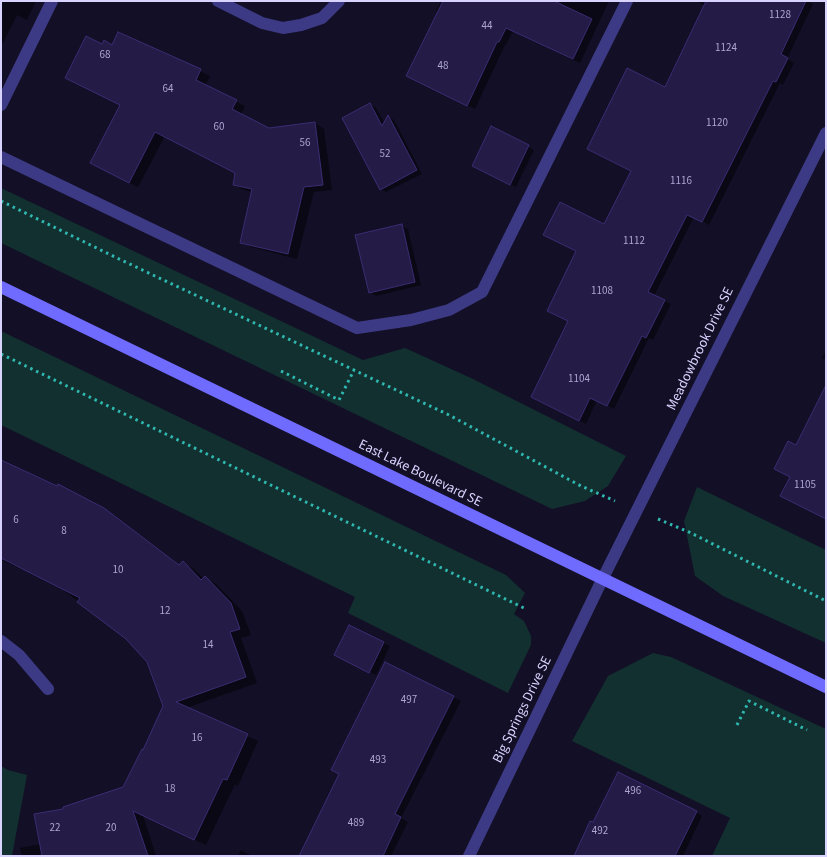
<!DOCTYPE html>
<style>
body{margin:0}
#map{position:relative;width:827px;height:857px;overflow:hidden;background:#130f26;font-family:"Source Sans 3",sans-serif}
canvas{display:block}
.frame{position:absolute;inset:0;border:2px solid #d9d4ff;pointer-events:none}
</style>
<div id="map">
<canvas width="827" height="857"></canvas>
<div class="frame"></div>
</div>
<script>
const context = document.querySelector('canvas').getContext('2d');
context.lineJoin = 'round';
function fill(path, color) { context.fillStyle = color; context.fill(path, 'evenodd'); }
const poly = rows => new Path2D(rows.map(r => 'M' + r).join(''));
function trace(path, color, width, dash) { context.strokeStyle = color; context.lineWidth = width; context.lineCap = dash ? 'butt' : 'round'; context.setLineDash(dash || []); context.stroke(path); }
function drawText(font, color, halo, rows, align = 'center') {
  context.font = font + ' "Source Sans 3",sans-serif'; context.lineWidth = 5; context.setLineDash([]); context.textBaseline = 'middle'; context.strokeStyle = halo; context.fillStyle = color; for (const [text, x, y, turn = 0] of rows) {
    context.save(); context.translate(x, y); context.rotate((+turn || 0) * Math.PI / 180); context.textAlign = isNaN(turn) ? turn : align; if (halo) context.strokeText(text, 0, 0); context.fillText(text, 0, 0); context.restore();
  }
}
const green = poly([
 [1,188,363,360,405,348,471,378,626,456,608,486,585,501,552,509,1,243],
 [1,331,506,575,525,593,514,614,524,621,531,636,531,645,508,693,348,613,355,597,1,425],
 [697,487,826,550,826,643,723,596,695,576,684,521],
 [653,653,671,657,826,729,826,856,712,856,730,818,572,741,608,676],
 [1,766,8,770,27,775,12,856,1,856]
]);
const shadow = poly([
 [1,1,36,1,27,20,17,15,1,47],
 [441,1,609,1,580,63,513,31,506,45,505,45,475,109,415,80,439,13,436,11],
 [696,1,808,1,813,4,787,59,794,63,783,85,780,83,709,225,694,217,654,296,671,304,653,340,649,338,614,409,597,400,586,424,539,400,605,226,632,171,666,89,705,6],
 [119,33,210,76,205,86,245,106,241,115,268,129,315,123,324,129,332,190,314,192,297,259,251,247,241,242,253,192,244,190,234,185,237,173,165,136,138,187,100,168,121,105,102,46,112,46],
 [370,104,376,108,385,124,388,117,394,120,422,174,386,192,380,189],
 [492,128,534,150,516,187,479,169],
 [402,226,408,229,421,285,376,296,370,292],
 [826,350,826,360,822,358],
 [1,462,115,516,181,566,183,563,194,569,204,579,205,578,216,584,242,611,251,635,241,638,257,683,186,708,258,741,238,786,235,784,206,845,143,815,156,856,22,856,20,848,41,844,65,810,124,788,144,751,164,706,148,661,127,638,59,587,22,568,21,569,1,560],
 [349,626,390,646,376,675,342,658],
 [386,663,461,701,401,818,408,822,391,856,301,856,340,774],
 [696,812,702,816,683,856,575,856,594,824],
 [241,850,252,856,238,856]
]);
const building = poly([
 [443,1,554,1,592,19,573,59,506,28,499,42,497,42,467,106,406,76,443,1],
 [706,1,806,1,781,54,788,58,776,82,773,81,702,222,687,215,648,292,665,300,646,338,642,336,607,406,590,398,579,421,531,397,568,321,547,311,576,251,543,235,560,202,604,224,631,171,587,149,627,68,665,87,706,1],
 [118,32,201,69,196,80,237,100,232,109,269,128,315,122,323,185,304,187,288,254,240,243,252,189,233,185,235,173,155,132,129,183,90,163,120,105,65,78,86,36,102,44,104,40,112,45,118,32],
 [370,103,382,126,388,115,417,170,380,190,342,118,370,103],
 [491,126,529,145,510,185,472,166,491,126],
 [402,224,415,282,369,293,355,235,402,224],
 [826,385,826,519,780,496,790,477,774,469,788,441,796,445,826,385],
 [1,460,57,486,58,484,104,508,179,565,183,561,201,580,205,576,231,603,240,629,230,632,246,677,176,702,248,734,227,780,223,779,194,840,133,811,148,856,42,856,34,814,63,809,63,807,123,787,142,749,143,750,163,706,147,662,126,639,77,602,80,598,1,558,1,460],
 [349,625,384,642,369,673,334,655,349,625],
 [385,662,454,696,395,814,401,817,383,856,299,856,339,774,331,770,385,662],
 [618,772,697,811,675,856,574,856,590,821,593,822,618,772]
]);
const path = poly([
 [1,201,117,258,449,415,581,486,615,501],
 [1,354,526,609],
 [281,371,339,400,354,370],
 [658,519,689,532,826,601],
 [737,725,749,701,807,730]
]);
const service = poly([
 [1,105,52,1],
 [1,157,357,328,411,320,449,310,482,292,627,1]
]);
const minor = poly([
 [218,1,262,23,283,28,301,25,322,18,339,1],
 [1,641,19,655,48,689],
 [469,856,603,578,826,133]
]);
const secondary = poly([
 [1,287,826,687]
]);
const numberNames = [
 ["1128",780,16],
 ["44",487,27],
 ["1124",726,49],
 ["68",105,56],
 ["48",443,67],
 ["64",168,90],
 ["1120",717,124],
 ["60",219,128],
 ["56",305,144],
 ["52",385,155],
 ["1116",681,182],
 ["1112",634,242],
 ["1108",602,292],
 ["1104",579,380],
 ["1105",805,486],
 ["6",16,521],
 ["8",64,532],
 ["10",118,571],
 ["12",165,612],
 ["14",208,646],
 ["497",409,701],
 ["16",197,739],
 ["493",378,761],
 ["18",170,790],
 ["496",633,792],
 ["489",356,824],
 ["22",55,829],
 ["20",111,829],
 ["492",600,832]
];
const streetNames = [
 ["Meadowbrook Drive SE",701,349,-64],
 ["East Lake Boulevard SE",420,474,26],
 ["Big Springs Drive SE",523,710,-64]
];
fill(green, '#12302f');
fill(shadow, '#0007');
fill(building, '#241b47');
trace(building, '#3b2d73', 1);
trace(path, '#2fb8b0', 3, [2.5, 4]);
trace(service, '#3d3a85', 12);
trace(minor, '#3d3a85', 12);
trace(secondary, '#6f6bff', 12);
drawText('11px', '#aca6d1', null, numberNames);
drawText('14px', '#d9d4ff', '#130f26', streetNames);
</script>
